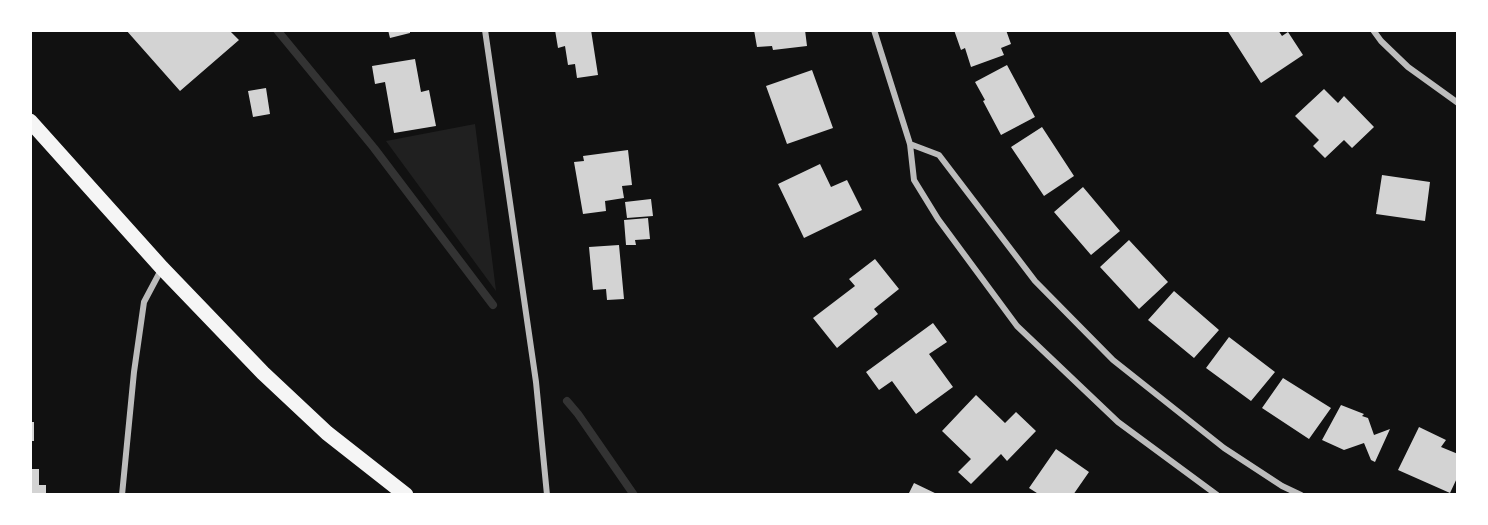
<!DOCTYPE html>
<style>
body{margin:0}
#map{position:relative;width:1488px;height:525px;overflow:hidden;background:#111;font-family:"Space Grotesk",sans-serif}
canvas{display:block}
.frame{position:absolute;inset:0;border:32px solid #fff;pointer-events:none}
</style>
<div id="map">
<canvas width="1488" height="525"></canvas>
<div class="frame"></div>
</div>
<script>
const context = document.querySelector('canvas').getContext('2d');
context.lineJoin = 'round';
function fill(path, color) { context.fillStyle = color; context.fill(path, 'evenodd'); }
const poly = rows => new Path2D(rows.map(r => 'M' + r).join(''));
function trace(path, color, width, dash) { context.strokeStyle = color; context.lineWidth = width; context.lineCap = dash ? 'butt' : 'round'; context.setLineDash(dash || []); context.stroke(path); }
const green = poly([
 [475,124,496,291,386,141]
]);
const stream = poly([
 [277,30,374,148,493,305],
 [567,401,578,414,634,495]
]);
const building = poly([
 [126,30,229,30,239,40,180,91],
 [388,30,410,30,410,33,390,38],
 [555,30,591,30,598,75,577,78,575,64,568,65,565,46,558,48],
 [754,30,805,30,807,46,773,50,772,46,757,47],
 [954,30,1006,30,1011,44,1001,48,1004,55,971,67,965,48,961,50],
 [1227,30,1278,30,1282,36,1288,32,1303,55,1261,83],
 [415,59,421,92,429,90,436,126,394,133,385,82,375,84,372,66],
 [1007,65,1035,117,1001,135,983,101,985,100,975,82],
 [812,70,833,128,787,144,766,86],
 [266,88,270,114,253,117,248,91],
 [1324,89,1338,103,1344,96,1374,127,1352,148,1344,140,1325,158,1313,146,1319,140,1295,116],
 [1042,127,1074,176,1044,196,1011,147],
 [628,150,632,185,622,186,624,198,605,201,606,211,583,214,574,162,584,161,583,156],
 [820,164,831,187,847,180,862,210,804,238,778,184],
 [1382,175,1430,182,1425,221,1376,214],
 [1083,187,1120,231,1091,255,1054,212],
 [651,199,653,216,627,218,625,202],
 [648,218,650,239,635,240,636,245,626,245,624,220],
 [1129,240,1168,282,1139,309,1100,267],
 [619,245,624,299,607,300,606,289,593,290,589,247],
 [875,259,899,289,874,309,878,314,837,348,813,318,855,286,849,279],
 [1174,291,1219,330,1194,358,1148,320],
 [933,323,947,342,929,354,953,387,916,414,892,381,879,390,866,372],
 [1229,337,1275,372,1251,401,1206,368],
 [1283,378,1331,408,1309,439,1262,408],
 [976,395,1005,423,1016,412,1036,431,1007,461,1001,454,971,484,958,472,971,459,942,431],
 [1341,405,1364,414,1362,416,1368,418,1374,435,1390,429,1375,462,1371,460,1364,443,1344,450,1322,440],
 [30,422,34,422,34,441,30,441],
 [1419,427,1446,440,1441,447,1458,454,1458,476,1450,493,1398,470],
 [1056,449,1089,472,1073,495,1040,495,1029,488],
 [30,469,39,469,39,485,46,485,46,495,30,495],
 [914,483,939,495,908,495]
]);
const minor = poly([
 [485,30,536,382,547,495],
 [874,30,910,144,914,180,938,219,1017,326,1118,422,1217,495],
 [1373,30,1381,41,1408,67,1458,103],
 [910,144,939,155,1035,281,1113,360,1224,448,1282,486,1301,495],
 [122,495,134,372,144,302,161,270]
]);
const primary = poly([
 [30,121,162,268,263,373,327,433,406,495]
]);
fill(green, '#202020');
trace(stream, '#333', 8);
fill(building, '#d3d3d3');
trace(minor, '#bcbcbc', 6);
trace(primary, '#f5f5f5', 15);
</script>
